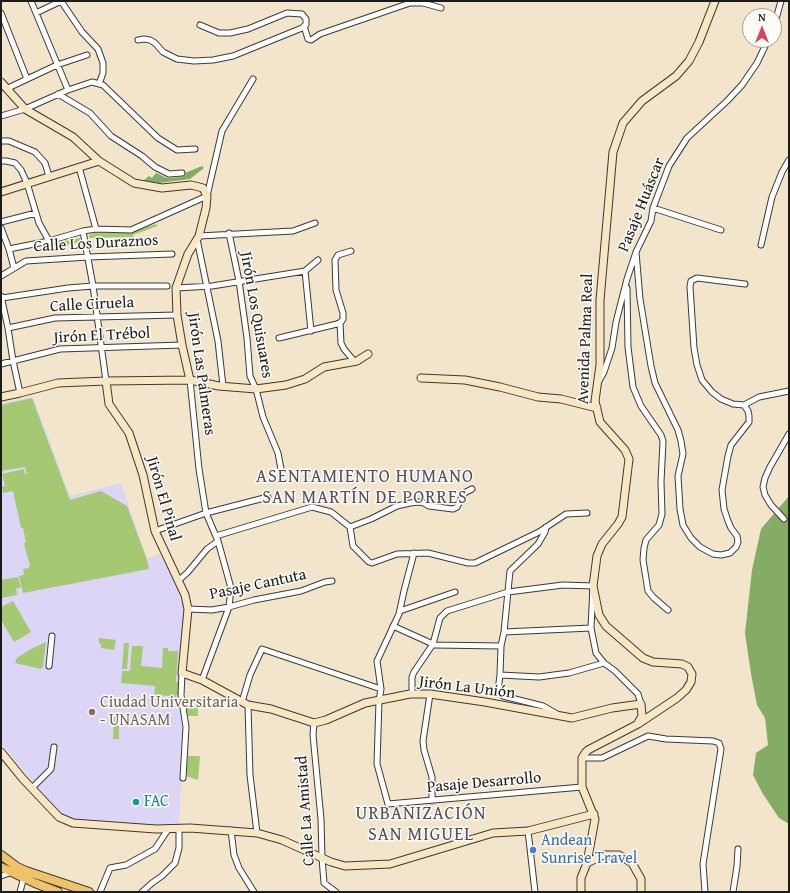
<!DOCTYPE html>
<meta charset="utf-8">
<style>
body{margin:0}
#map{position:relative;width:790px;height:893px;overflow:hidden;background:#f2e5cb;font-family:"Gentium Book Plus",serif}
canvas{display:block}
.frame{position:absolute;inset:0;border:2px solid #1c1c1c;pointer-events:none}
.north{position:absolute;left:742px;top:8px;width:40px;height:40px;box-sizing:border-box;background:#fdfcf7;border:1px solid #a3a29f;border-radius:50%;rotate:0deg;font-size:11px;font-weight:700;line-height:16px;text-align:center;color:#1c1c1c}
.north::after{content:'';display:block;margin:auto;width:14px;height:18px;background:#d1495b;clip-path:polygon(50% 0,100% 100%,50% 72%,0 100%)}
</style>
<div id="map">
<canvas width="790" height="893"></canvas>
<div class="frame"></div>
<div class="north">N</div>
</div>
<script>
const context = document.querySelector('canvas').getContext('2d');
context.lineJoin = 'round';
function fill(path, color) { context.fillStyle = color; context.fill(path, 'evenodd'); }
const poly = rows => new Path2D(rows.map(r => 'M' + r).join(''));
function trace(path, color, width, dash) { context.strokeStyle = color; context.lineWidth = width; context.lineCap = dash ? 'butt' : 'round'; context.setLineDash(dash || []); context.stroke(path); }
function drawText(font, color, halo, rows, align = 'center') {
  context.font = font + ' "Gentium Book Plus",serif'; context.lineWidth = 3; context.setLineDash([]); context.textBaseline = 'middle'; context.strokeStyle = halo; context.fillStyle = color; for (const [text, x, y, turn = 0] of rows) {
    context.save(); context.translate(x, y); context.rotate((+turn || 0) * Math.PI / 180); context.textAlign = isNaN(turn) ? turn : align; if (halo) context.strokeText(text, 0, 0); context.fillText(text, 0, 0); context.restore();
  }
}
const built = poly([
 [33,397,70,496,121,483,147,559,159,554,184,597,186,611,180,695,184,729,179,824,146,825,73,819,66,817,48,800,1,743,1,403]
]);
const green = poly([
 [156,224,158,226,133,235,134,237,89,238,89,235,95,233,130,232],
 [80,238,81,242,46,249,44,245],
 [32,398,70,500,101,491,127,506,147,560,149,569,23,593,19,576,24,575,23,569,28,568,30,566,24,543,26,542,23,528,21,528,13,491,3,493,2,487,5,486,2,474,24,469,25,474,27,474,25,467,1,471,1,405],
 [18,577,21,587,16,589,17,595,1,598,1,580],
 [13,601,31,632,14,642,1,620,1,607],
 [99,638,116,640,114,650,101,648,101,644,99,643],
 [46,642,43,666,41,669,15,663,17,658,29,650],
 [124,643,129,643,127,669,122,669],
 [132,646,143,646,141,666,162,668,163,648,168,648,168,651,178,651,176,682,179,682,178,695,176,695,176,698,172,696,154,695,155,686,121,683,122,671,130,671],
 [198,705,198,716,188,716,186,706],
 [114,717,119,717,119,739,113,739],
 [188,756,200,756,198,780,186,776]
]);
const forest = poly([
 [202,166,204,168,190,179,159,183,143,181,149,176,152,178,156,173,167,178,182,177,186,175,185,173],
 [789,496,789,824,779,818,763,794,753,775,756,753,768,745,765,718,757,705,751,674,745,633,752,570,761,529]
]);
const street = poly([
 [31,1,68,90],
 [61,1,82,32,98,49,103,63,103,73,99,84],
 [1,13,27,79],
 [36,13,61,1],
 [304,26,308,39,311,40,320,34,410,3,423,3,441,8],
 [774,26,781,1],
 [138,40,144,39,150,40,155,43,163,52,177,59,194,61,213,60,233,56,302,28,306,25,306,19,302,14,287,13,248,29,230,33,219,33,200,25],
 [6,89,57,65,87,55],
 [58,94,90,113,111,136,142,156,155,167,169,174,182,173],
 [1,116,25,109,68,90,92,82,103,85,158,138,177,150,195,149],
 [1,141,9,141,35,152,45,163,49,176],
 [1,161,6,161,15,163,21,170,27,183,39,223,49,241],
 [79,167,96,229],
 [653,208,721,230],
 [1,222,36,213],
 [1,228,9,249,14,268],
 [83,231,93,286,106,381],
 [229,233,239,281,247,338,250,376,256,389,263,417,278,453,281,469],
 [199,236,293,231,315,223],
 [197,239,218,341,223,386],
 [761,245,772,197,782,172,789,160],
 [9,249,49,241,83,231,96,229,131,230,207,196,222,131,253,79],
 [636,252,640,299,651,366,655,383,678,430,681,441,683,454,678,476,680,509,683,525,691,538,700,547,713,554,721,555,730,553,736,547,738,542,737,536,731,528,728,521,724,509,722,490,728,456,731,445,749,422,749,416,748,411,744,405,733,404,721,399,712,392,702,380,697,365,694,348,690,287,691,281,697,278,745,284],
 [305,271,318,260],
 [1,276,26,261,88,257,172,254],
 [176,288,212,286,305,271,311,331],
 [627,288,628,347,633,387,641,406,661,435,663,441,661,482,662,514,659,525,646,540,644,548,643,560,648,591,654,598,668,610],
 [1,296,8,328,13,361,20,393],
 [2,298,68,288,93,286,167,286],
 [340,323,341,343,344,349,355,362],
 [8,328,55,318,177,315],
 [279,338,337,324,341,322,343,319,343,313,336,290,335,260,338,255,351,251],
 [1,364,60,349,182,345],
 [190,380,199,469,206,513,218,541,231,588,229,607,202,680],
 [599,381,604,372,612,348,616,322,627,279,636,252,651,221,653,208,669,166,687,138,727,101,742,85,757,63,768,40],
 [744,405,759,397,789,391],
 [784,519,771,505,765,495,763,487,765,478,770,467,789,434],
 [350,527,353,546,369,562,372,563,397,554,428,553,468,563,475,563,539,532,566,514,587,513],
 [350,527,371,519,397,506,410,503,419,502,424,503,429,506,453,509,457,507,463,495,466,492,472,489],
 [546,527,545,532,538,544,510,571,504,632,501,646,500,675,498,691,503,696,543,706,557,714],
 [155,531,206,513,268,497],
 [216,536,312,507,331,512,350,527],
 [414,553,404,591,399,614,377,661,381,689,379,701,377,764,388,804,582,787],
 [178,581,188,572,207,549,218,541],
 [188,609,212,610,229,607,254,600,301,591,325,582,332,581],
 [400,611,455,592],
 [393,626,435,645,501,646],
 [504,632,591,628],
 [49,666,52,636],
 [182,673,181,695,186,727,183,778],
 [500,675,539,677,569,673,604,663],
 [412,694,412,677,414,672,433,644,440,618,447,611,508,592,563,585,593,586,591,628,596,653,604,663,615,671,638,694,641,704],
 [430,694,423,741,424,750,432,777,432,801],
 [242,702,250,675,262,649,381,689],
 [248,705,250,775,257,833],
 [314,723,313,735,321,819,322,858,324,883,336,892],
 [582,758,602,758,648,736,666,739,713,741,719,743,721,749,703,864,705,892],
 [32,788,51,769,54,747],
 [231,830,234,855,239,868,254,892],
 [528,831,535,892],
 [1,876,12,872],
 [20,892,24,876],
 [100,892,110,868,126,865,155,849,169,828],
 [142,892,152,883,162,876,175,863,179,848,179,828],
 [733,892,737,866,738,849]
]);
const secondary = poly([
 [1,82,25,109,73,137,99,161,134,183,162,188,191,185,203,188,207,196,206,208,199,236,188,254,176,288,177,315,182,345,190,380],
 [1,192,99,161],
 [421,378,465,380,500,387,538,397,561,399,597,408],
 [106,381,109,404,129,433,143,475,155,531,185,595,188,609,182,673,202,680,248,705,271,709,314,723,326,720,365,703,410,694,430,694,485,702,572,718,612,708,641,704,642,716,638,723],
 [1,397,20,393,58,383,106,381,190,380,219,386,256,389,286,385,305,379,324,367,357,361,368,354],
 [1,752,23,779,59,817,73,823,156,829,190,828,257,833,282,840,331,862,345,866,390,864,493,833,528,831,594,814],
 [587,863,595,819,582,787,582,758,585,753,588,750,638,724,677,698,686,690,691,682,692,674,688,667,682,664,653,662,643,658,606,626,599,615,593,586,597,556,602,544,618,524,622,517,629,459,625,450,600,422,595,401,600,365,600,300,613,152,623,123,642,101,676,76,689,61,699,42,715,1],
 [581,892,581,878,587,863,603,855,619,855,632,863,641,879,641,892]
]);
const primary = poly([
 [1,855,17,867,26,871,89,892],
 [1,867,35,883,58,892]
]);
const markers = [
 [92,712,4,"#8d6e63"],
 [136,802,4,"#0f9aa8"],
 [533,850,4,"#3f7fe0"]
];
const streetNames = [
 ["Pasaje Huáscar",642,205,-68],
 ["Calle Los Duraznos",96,244,-3],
 ["Calle Ciruela",92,305,-3],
 ["Jirón Los Quisuares",256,315,80],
 ["Jirón El Trébol",102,336,-3],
 ["Avenida Palma Real",586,339,-88],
 ["Jirón Las Palmeras",201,374,82],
 ["Jirón El Pinal",163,499,74],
 ["Pasaje Cantuta",258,585,-12],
 ["Jirón La Unión",467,688,7],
 ["Pasaje Desarrollo",484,783,-5],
 ["Calle La Amistad",306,811,-94]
];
const educationNames = [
 ["Ciudad Universitaria",100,703],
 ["- UNASAM",100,721]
];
const cultureNames = [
 ["FAC",144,802]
];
const shopNames = [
 ["Andean",541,841],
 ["Sunrise Travel",541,859]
];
const quarterNames = [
 ["ASENTAMIENTO HUMANO",365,477],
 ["SAN MARTÍN DE PORRES",365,498],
 ["URBANIZACIÓN",421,814],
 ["SAN MIGUEL",421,835]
];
fill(built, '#ddd5f6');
fill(green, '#a5c872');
fill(forest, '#84ac64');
trace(street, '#3c3a36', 7);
trace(secondary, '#3c3a36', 9);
trace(primary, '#3c3a36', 10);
trace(street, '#fff', 5);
trace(secondary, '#f9e7c3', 7);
trace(primary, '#efc469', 8);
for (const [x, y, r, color] of markers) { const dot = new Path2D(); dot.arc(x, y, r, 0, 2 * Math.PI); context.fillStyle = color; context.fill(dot); trace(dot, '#fdfcf7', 1.5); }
drawText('16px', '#1c1c1c', '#fdfcf7', streetNames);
drawText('16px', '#785e54', '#fdfcf7', educationNames, 'left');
drawText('16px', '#0d838f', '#fdfcf7', cultureNames, 'left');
drawText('16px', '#366cbe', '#fdfcf7', shopNames, 'left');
context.letterSpacing = '1px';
drawText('18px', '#564b5d', '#fdfcf7', quarterNames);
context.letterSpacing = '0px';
</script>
